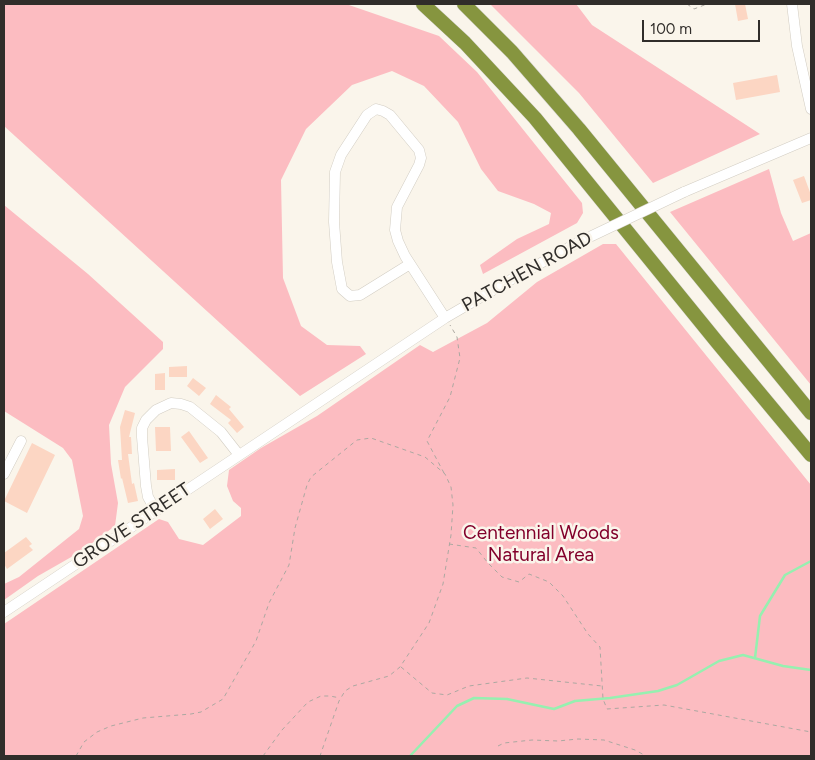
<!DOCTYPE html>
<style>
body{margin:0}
#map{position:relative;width:815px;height:760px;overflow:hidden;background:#faf5eb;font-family:Figtree,sans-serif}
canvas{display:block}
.frame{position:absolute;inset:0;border:5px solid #302d2a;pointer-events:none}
.scale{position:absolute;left:642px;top:20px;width:118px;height:22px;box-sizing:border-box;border:2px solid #302d2a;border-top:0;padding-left:6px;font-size:15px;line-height:18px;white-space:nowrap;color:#302d2a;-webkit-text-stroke:4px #faf5eb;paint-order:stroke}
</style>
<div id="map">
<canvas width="815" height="760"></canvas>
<div class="frame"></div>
<div class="scale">100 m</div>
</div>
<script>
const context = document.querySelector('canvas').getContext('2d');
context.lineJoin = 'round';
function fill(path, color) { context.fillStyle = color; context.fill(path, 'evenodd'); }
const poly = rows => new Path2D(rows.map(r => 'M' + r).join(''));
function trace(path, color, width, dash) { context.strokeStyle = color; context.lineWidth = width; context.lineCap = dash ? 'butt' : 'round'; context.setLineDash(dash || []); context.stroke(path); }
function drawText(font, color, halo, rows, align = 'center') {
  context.font = font + ' Figtree,sans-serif'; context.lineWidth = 5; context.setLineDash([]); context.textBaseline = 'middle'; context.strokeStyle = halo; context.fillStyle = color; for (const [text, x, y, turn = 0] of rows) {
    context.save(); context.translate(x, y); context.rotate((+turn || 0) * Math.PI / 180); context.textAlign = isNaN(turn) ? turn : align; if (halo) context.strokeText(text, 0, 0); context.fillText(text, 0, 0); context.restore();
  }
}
const green = poly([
 [4,4,346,4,439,36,477,72,582,203,583,213,577,223,483,274,480,265,517,239,549,224,551,213,534,204,498,191,481,169,458,122,424,86,392,71,352,85,306,129,281,180,283,278,301,326,327,345,360,346,366,354,300,396,4,126],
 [490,4,576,4,592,25,760,134,653,183,579,93],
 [769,169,781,213,793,241,811,233,811,385,670,212],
 [4,205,88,274,163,342,163,349,125,387,109,425,111,464,118,503,115,526,80,552,38,576,4,600,4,584,19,577,79,529,83,516,72,460,63,448,4,411],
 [603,244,616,244,811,485,811,756,4,756,4,624,159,519,168,522,179,539,203,545,241,516,241,508,233,501,227,486,229,470,261,448,317,416,420,345,433,352,487,323,537,282]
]);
const stream = poly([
 [755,658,760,616,785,575,811,561],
 [410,756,457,706,474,698,507,699,554,709,575,701,610,698,658,691,677,685,719,661,743,655,783,666,811,670]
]);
const building = poly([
 [735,4,745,4,748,19,738,21],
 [777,75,780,92,736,100,733,83],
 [804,176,811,195,811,200,802,203,793,180],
 [187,366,187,377,169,377,169,367],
 [165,373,165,390,155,390,155,374],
 [193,378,206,388,199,396,187,386],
 [216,395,231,407,229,409,244,427,237,433,228,423,231,420,210,404],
 [125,410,135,413,129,437,131,437,132,454,128,454,132,484,134,483,138,501,128,503,122,478,121,479,118,460,122,460,120,427],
 [155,427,170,427,171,451,156,451],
 [189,431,208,458,200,463,181,437],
 [32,443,55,455,27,513,4,501],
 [175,469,175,480,157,480,157,470],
 [215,509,223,519,210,529,203,519],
 [26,537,32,544,29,546,33,550,7,569,4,564,4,553]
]);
const path = poly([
 [687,4,694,9,707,4],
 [444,473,427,441,450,397,460,358,457,337,450,325],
 [449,544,476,548,488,563,502,577,519,582,529,574,549,582,563,596,588,634,600,647,603,699,607,709,664,705,811,732],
 [401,667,432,693,447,695,469,686,527,678,602,686],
 [498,746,504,743,532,740,558,741,578,739,604,740,635,750,646,756],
 [76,756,84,742,97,732,111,726,143,718,191,714,201,712,223,699,256,641,269,603,289,565,295,528,307,485,311,477,357,440,371,438,425,457,445,474,451,487,453,505,451,535,443,584,429,623,400,667,389,676,353,686,345,691,339,701,320,756],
 [263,756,282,730,308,702,321,696,330,696,340,698]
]);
const minor = poly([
 [792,4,797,46,811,109],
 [684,192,811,138],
 [410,264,360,295,350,296,342,289,337,262,334,222,335,172,341,155,367,115,376,109,383,111,390,115,419,150,421,158,419,165,397,207,395,230,398,241,405,256,445,318],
 [4,474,21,441],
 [156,511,148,497,146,486,142,437,142,428,146,420,156,410,171,403,181,404,190,407,221,432,239,455],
 [4,612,445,318,512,279,577,243]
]);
const highway = poly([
 [423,4,465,43,535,118,717,342,811,455],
 [464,4,512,52,579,129,811,413]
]);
const minorBridge = poly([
 [577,243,684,192]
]);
const streetNames = [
 ["PATCHEN ROAD",527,272,-29],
 ["GROVE STREET",132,526,-34]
];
const parkNames = [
 ["Centennial Woods",541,533],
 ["Natural Area",541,555]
];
fill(green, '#fcbcc1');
trace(stream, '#96f0b0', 2.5);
fill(building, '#fcd6c3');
trace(minor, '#d2cdc3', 11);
trace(highway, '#d6d5d4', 15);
trace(path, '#aca8a1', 1, [4, 4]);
trace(minor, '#fff', 10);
trace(highway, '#86953f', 14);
trace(minorBridge, '#d2cdc3', 11, []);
trace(minorBridge, '#fff', 10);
drawText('19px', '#302d2a', '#faf5eb', streetNames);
drawText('19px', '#82002b', '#faf5eb', parkNames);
</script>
